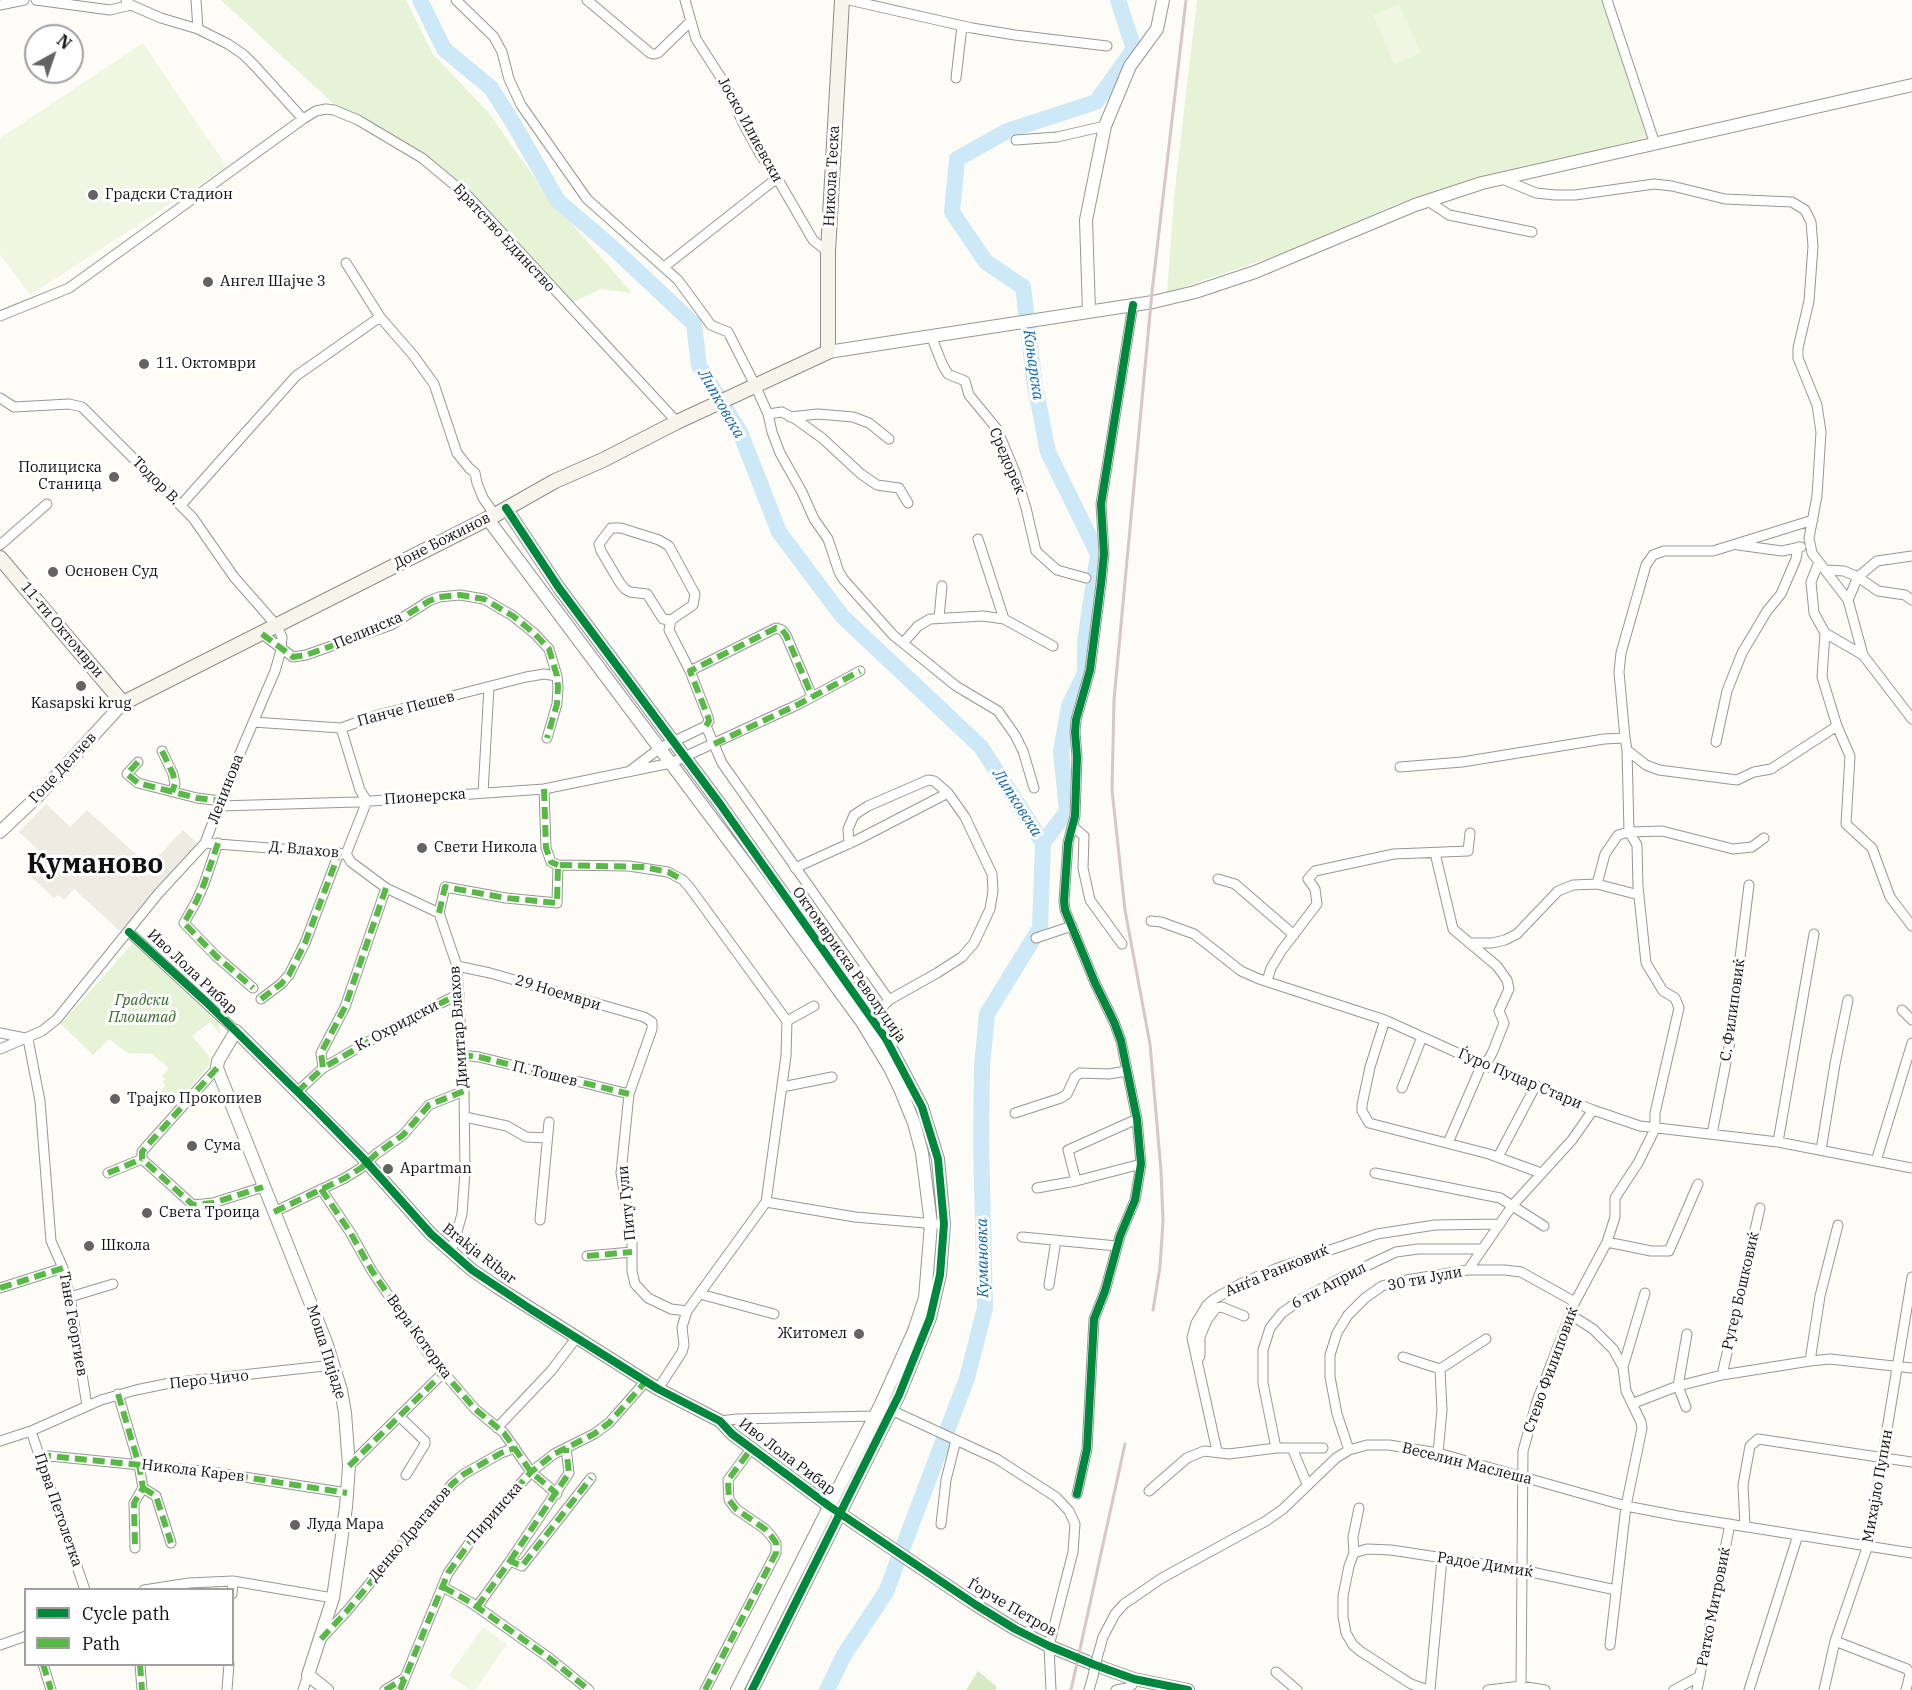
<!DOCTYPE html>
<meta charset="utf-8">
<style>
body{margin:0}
#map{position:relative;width:1912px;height:1690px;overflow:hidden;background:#fdfcf7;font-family:"IBM Plex Serif",serif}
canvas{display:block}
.legend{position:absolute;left:24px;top:1588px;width:210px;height:78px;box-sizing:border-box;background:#fff;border:2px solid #a0a0a0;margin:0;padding:8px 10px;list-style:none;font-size:18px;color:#111}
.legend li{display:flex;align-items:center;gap:12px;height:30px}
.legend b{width:30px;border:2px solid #a0a0a0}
.north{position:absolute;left:24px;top:24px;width:60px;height:60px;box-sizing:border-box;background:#fff;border:2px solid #a0a0a0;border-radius:50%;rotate:40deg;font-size:16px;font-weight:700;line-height:24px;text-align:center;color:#111}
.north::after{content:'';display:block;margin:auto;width:21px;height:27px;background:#646362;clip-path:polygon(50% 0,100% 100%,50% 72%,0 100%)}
</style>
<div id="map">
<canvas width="1912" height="1690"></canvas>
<ul class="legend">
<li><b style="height:8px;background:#00873e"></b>Cycle path</li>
<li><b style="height:8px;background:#58b947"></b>Path</li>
</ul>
<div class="north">N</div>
</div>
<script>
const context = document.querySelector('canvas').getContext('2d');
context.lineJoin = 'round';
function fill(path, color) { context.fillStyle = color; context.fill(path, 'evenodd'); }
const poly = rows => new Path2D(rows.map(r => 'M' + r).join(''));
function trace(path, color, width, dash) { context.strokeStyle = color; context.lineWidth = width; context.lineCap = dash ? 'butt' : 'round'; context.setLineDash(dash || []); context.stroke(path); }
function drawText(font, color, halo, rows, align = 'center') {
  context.font = font + ' "IBM Plex Serif",serif'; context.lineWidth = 6; context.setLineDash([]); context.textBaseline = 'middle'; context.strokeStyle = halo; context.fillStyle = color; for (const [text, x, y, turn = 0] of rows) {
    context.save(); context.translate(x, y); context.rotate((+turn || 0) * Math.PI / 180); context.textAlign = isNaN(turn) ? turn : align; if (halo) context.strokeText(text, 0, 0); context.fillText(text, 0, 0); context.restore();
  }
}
const green = poly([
 [221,0,406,0,433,54,488,112,546,194,632,293,601,289,567,305,468,188,337,107],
 [1197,0,1604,0,1612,33,1650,137,1476,180,1400,203,1289,251,1167,293,1174,197],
 [133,943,219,1022,220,1034,210,1022,192,1036,209,1056,210,1064,173,1109,158,1096,166,1085,162,1082,165,1079,162,1076,169,1068,152,1054,127,1053,109,1039,93,1055,61,1024]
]);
const forest = poly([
 [978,1671,996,1686,996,1690,966,1690]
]);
const pitch = poly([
 [1399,4,1421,53,1394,65,1373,15],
 [143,43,227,167,30,295,0,254,0,138],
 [483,1627,507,1644,475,1690,470,1690,449,1675]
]);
const plaza = poly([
 [46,804,70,827,87,810,149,866,183,830,201,847,120,931,74,889,64,900,58,895,54,898,30,876,47,858,19,832]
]);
const river = poly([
 [420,0,444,49,491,88,512,121,558,201,612,247,694,324,699,366,740,432,779,532,842,616,981,747,1043,843],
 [1043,843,1067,811,1061,751,1069,706,1085,673,1085,642,1098,554,1048,452,1035,386,1023,287,986,262,952,212,957,159,1007,131,1096,102,1134,49,1118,0],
 [827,1690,844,1655,886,1592,967,1378,985,1308,981,1142,982,1066,987,1014,1040,928,1043,843]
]);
const minor = poly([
 [36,0,110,10,131,5],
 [126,0,131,5,161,18,198,29,228,44,244,55,255,66,303,119],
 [196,0,198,29],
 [456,0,494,37,502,52,509,79,521,105,587,199,678,280,711,325,728,332,755,385,768,414,772,432,780,453,802,492,814,519,828,539,839,572,844,580,893,635,956,686,998,711,1015,735,1023,751,1034,788],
 [587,0,650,53,654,54,658,53,690,22],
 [685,0,696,39,727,87,743,123,760,154,777,178,813,240,828,252],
 [849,0,972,28,1015,35,1107,46],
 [1607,0,1655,144],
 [0,5,24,0],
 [956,78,962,26],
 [1016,140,1057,137,1105,126],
 [1500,178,1536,193,1555,195,1575,195,1654,184,1672,186,1725,199,1792,202,1805,210,1811,222,1813,246,1809,301,1798,348,1798,358,1817,405,1821,432,1817,496,1809,538,1812,553,1848,600],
 [1428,201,1449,215,1532,232],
 [346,263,380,317,413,355,434,384,457,453,469,468,475,473,477,483,483,498,495,515],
 [664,267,777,178],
 [0,316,69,288,303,119,316,111,326,109,334,110,358,120,422,158,469,197,677,422],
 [931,336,943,366,948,374,965,381,969,395,997,429,1015,472,1026,508,1036,551,1057,570,1086,578],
 [0,398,14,407,69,404,82,407,193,518,234,577,277,626,282,637,281,650,275,671,229,779,205,843,158,894,57,1019,42,1031,0,1049],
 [768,414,782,412,797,420,822,438,861,474,877,485,899,488,908,503],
 [790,417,818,414,853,417,869,423,889,439],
 [181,505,296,376,380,317],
 [978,539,1004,619],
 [0,545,47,504],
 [1738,545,1782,551,1801,547],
 [1819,562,1811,582,1814,613,1825,633,1822,677,1837,726,1850,756,1846,824,1872,848,1890,897,1912,926],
 [1826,570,1844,571,1858,577,1877,561,1912,556],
 [939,618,942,586],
 [671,620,663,619,647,594,630,592,625,589,620,583,601,551,599,544,611,528,621,528,659,540,669,546,695,594,693,605,671,620,669,630,690,671],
 [1825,633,1863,655,1912,719],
 [262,634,293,657,306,655,391,625,429,601,439,597,460,595,484,599,513,616,535,634,549,649,557,676,558,687,557,704,547,738],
 [903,643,918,626,930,619,983,616,1004,619,1053,646],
 [1863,655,1848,600,1858,577,1878,591,1905,595,1912,600],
 [812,696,786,635,782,630,776,628,690,671,708,717,709,721,706,726,722,763,889,1000,872,1018],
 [253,722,341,728,378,715,526,677,544,674,557,676],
 [341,728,360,790,367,801],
 [1625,738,1619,672,1621,653,1646,565,1653,555,1664,551,1713,551,1813,520],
 [1716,742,1727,691,1742,653,1767,611,1781,594,1796,559,1798,547],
 [162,751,173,774,175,784,172,792],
 [138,762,127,774,138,783,197,798,221,801],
 [1400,767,1462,762,1604,739,1625,738,1627,750,1646,765,1659,770,1737,780,1754,772,1771,769,1837,726],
 [631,770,660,748,706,726],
 [544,789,546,848,551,862,558,865],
 [483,793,489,687],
 [219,806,357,802,544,789,671,763,799,704,860,671],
 [1072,826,1084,836,1083,868,1090,900,1122,944],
 [205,843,346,854,367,801],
 [218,843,204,884,196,902,184,923,216,956,253,988],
 [849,844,848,829,854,815,868,806,928,780,934,781,948,793,965,817,992,874,993,891,990,909,974,943,962,957,937,973,889,1000],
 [1435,853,1453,929,1497,966,1507,980,1509,989,1499,1011,1504,1023,1493,1051,1489,1059,1482,1064,1448,1143],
 [346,854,351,862,386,888,439,913,457,966,464,1091,465,1172,462,1214,451,1253],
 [795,868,857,840,948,793],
 [1218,879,1235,884,1294,935],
 [1597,884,1639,895],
 [386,888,345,1007,321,1053,323,1068,397,1025,459,994],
 [439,913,445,887,506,898,557,903,558,865,629,866,668,872,683,880,690,888,787,1021,786,1056,766,1202,687,1311,682,1327,684,1345,682,1352,658,1389],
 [1151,921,1161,922,1194,934,1241,971,1259,979,1385,1020,1482,1064,1593,1110,1640,1126,1778,1142,1912,1168],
 [129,932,236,1031],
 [1036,938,1072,926],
 [1469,943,1492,943,1505,940,1517,934,1558,891,1573,885,1597,884,1605,854,1618,835,1629,832,1662,831,1733,849,1752,847,1764,838],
 [457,966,490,973,644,1017,652,1022,652,1029,629,1094,621,1173,632,1240,632,1271,635,1284,648,1298,671,1309,687,1311],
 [1267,981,1271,968,1282,950,1317,904,1315,889,1308,879,1315,871,1394,854,1468,851,1470,833],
 [261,999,281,984,289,975,305,943,339,853],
 [1902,1010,1912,1020],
 [1385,1020,1370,1067,1362,1105,1362,1111,1369,1123,1489,1154,1541,1173],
 [787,1021,814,1006],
 [0,1033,25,1038],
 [28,1039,40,1101,51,1241,63,1268,70,1297,87,1406],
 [461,1055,479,1057,629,1094],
 [217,1068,146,1147,142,1152,142,1159,193,1205,213,1203,263,1187],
 [782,1087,832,1077],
 [1402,1088,1422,1037],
 [297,1092,323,1068],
 [1015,1113,1061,1098,1067,1094,1075,1077,1080,1073,1109,1074,1126,1071],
 [465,1117,507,1126,526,1137,547,1138],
 [1712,1134,1729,1047,1749,885],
 [1778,1142,1814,934],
 [1821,1150,1835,1064,1848,1000],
 [1498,1157,1536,1085],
 [1876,1161,1912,1043],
 [108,1173,142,1159],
 [1375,1173,1500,1198,1544,1226],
 [1076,1181,1068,1150,1137,1119],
 [1037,1188,1076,1181,1141,1164],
 [321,1189,350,1232,372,1271,432,1359,475,1409,504,1433,531,1472,557,1494],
 [766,1202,855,1217,936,1224],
 [274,1212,345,1178,361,1168,376,1154,403,1135,429,1105,464,1091],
 [540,1220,549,1122],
 [1022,1237,1117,1246],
 [1607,1242,1651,1251,1669,1251,1698,1184],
 [587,1256,632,1252],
 [1468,1270,1512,1206,1572,1140,1593,1110],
 [1049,1285,1056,1240],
 [0,1288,63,1268],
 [700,1294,774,1314],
 [70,1297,113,1284],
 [1571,1315,1593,1329,1613,1349,1623,1367,1626,1391,1641,1422,1642,1428,1626,1506,1610,1645],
 [1403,1357,1440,1369,1442,1410,1438,1453],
 [1197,1361,1200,1356,1200,1337,1207,1320,1216,1308,1222,1307,1244,1316],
 [1810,1361,1820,1296,1838,1225],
 [1623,1367,1645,1293],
 [1440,1369,1486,1339],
 [1722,1375,1760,1208],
 [118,1394,139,1465,143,1488,134,1503,135,1548],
 [1634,1403,1678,1386,1722,1375,1810,1361,1830,1359,1912,1368],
 [1686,1407,1678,1386,1687,1334],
 [891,1410,997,1459,1056,1497,1069,1511,1075,1524,1073,1552,1049,1646,1051,1690],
 [399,1416,425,1441,425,1444,406,1475],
 [720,1421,737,1419,875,1416],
 [497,1428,551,1371,577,1337],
 [31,1431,85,1590],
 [0,1441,31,1431,101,1400,136,1390,170,1383,333,1365],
 [1276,1448,1263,1383,1263,1350,1270,1328,1282,1313,1300,1300,1341,1278,1396,1252,1418,1249,1481,1249],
 [1292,1448,1307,1484],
 [1349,1450,1337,1414,1330,1377,1330,1355,1337,1333,1348,1315,1365,1298,1382,1286,1400,1281,1468,1270,1505,1270,1521,1272,1575,1302],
 [1217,1451,1192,1338,1196,1323,1207,1305,1214,1299,1242,1283,1275,1269,1377,1234,1435,1225,1500,1224],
 [39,1455,212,1472,347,1493],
 [349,1466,443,1373],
 [143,1488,156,1496,171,1543],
 [1149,1491,1187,1458,1204,1451,1229,1454,1276,1448,1323,1448],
 [1077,1494,1087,1449,1094,1319,1105,1291,1120,1236,1135,1200,1141,1164,1137,1119,1121,1041,1114,1022,1095,983,1065,910,1064,901,1068,843,1075,816,1077,757,1075,732,1076,720,1090,670,1101,584,1104,554,1101,504,1133,305],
 [1359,1508,1353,1537,1354,1553,1349,1566,1343,1596,1343,1617,1346,1633,1353,1645,1360,1651,1411,1684,1428,1690],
 [941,1524,946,1480,956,1440],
 [1745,1526,1743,1485,1750,1446,1758,1439,1912,1462],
 [1354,1553,1367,1549,1391,1550,1522,1570,1616,1590],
 [510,1561,569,1473,566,1448],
 [443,1587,470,1602,548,1657,589,1690],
 [144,1590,189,1583,233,1581,333,1598],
 [232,1594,233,1581],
 [477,1607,510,1561,522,1566,591,1478],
 [321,1639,347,1611,452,1484,464,1474,501,1453,515,1448],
 [1835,1641,1907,1669,1910,1674,1906,1690],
 [0,1645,26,1636],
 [1097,1658,1103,1637,1115,1614,1124,1604,1162,1578,1266,1521,1283,1509,1336,1458,1349,1450,1367,1445,1389,1445,1438,1453,1626,1506,1678,1516,1912,1553],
 [43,1664,51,1690],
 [140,1664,142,1690],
 [1276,1672,1297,1690],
 [1521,1686,1523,1451,1537,1401,1575,1302,1607,1242,1615,1217,1615,1198,1638,1163,1655,1129,1655,1113,1679,1008,1675,998,1663,991,1646,963,1638,887,1637,845,1629,832,1627,750],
 [227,1690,229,1664],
 [303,1690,308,1675],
 [385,1690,405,1678],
 [400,1690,448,1573,475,1535,531,1472,554,1454,594,1434,609,1423,646,1381],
 [705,1690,776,1553,776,1543,772,1537,765,1529,736,1509,729,1500,728,1480,751,1449],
 [1089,1690,1093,1676],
 [1116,1690,1127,1688,1132,1685,1134,1679],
 [1430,1690,1442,1559],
 [1488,1690,1521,1686,1545,1690],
 [1674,1690,1700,1676],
 [1697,1690,1730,1524],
 [1749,1690,1798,1535],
 [1824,1690,1835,1641,1868,1545,1912,1277]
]);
const tertiary = poly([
 [1089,311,1086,220,1105,126,1130,66,1157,29,1163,0],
 [828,352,1153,302,1195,292,1255,272,1415,205,1482,183,1912,85],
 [506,508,559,588,720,804,886,1039,922,1107,938,1159,944,1224,940,1275,930,1318,899,1395,752,1690],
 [487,518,753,873,862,1022,890,1068,901,1091,914,1123,922,1153,931,1224,925,1298,914,1331,881,1404,737,1690],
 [0,832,37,797,123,703],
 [327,1690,308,1675,333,1598,346,1507,349,1466,345,1413,341,1390,326,1342,217,1068,218,1061,236,1031,362,1157,431,1234,472,1270,497,1287,658,1389,720,1421,732,1434,829,1506,976,1605,1015,1629,1049,1646,1095,1665,1134,1679,1188,1690]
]);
const secondary = poly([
 [0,558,123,703,495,515,555,481,603,460,677,422,828,352,828,252,842,0]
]);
const rail = poly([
 [1153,1310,1160,1267,1163,1221,1161,1171,1150,1044,1125,910,1112,790,1114,700,1152,292,1186,0],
 [1071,1690,1125,1444]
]);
const minorBridge = poly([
 [1093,1676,1097,1658]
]);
const quiet = poly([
 [262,634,293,657,306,655,391,625,429,601,439,597,460,595,484,599,513,616,535,634,549,649,557,676,558,687,557,704,547,738],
 [706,726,709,721,708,717,690,671,776,628,782,630,786,635,812,696],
 [714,744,799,704,860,671],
 [162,751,173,774,175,784,172,792],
 [138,762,127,774,138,783,197,798,221,801],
 [544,789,546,848,551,862,558,865],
 [218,843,204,884,196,902,184,923,216,956,253,988],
 [386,888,345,1007,321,1053,323,1068,397,1025,459,994],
 [439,913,445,887,506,898,557,903,558,865,644,867,668,872,683,880],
 [261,999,281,984,289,975,305,943,339,853],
 [461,1055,479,1057,629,1094],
 [217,1068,146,1147,142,1152,142,1159,193,1205,213,1203,263,1187],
 [297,1092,323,1068],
 [108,1173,142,1159],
 [321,1189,350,1232,372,1271,432,1359,475,1409,504,1433,531,1472,557,1494],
 [274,1212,345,1178,361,1168,376,1154,403,1135,429,1105,464,1091],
 [587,1256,632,1252],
 [0,1288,63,1268],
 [118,1394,139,1465,143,1488,134,1503,135,1548],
 [39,1455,212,1472,347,1493],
 [349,1466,443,1373],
 [143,1488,156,1496,171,1543],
 [510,1561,569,1473,566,1448],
 [443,1587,470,1602,548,1657,589,1690],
 [477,1607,510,1561,522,1566,591,1478],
 [321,1639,347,1611,452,1484,464,1474,501,1453,515,1448],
 [43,1664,51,1690],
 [140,1664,142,1690],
 [385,1690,405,1678],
 [400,1690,448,1573,475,1535,531,1472,554,1454,594,1434,609,1423,646,1381],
 [705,1690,776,1553,776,1543,772,1537,765,1529,736,1509,729,1500,728,1480,751,1449]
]);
const cycleway = poly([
 [506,508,559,588,720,804,886,1039,922,1107,938,1159,944,1224,940,1275,930,1318,899,1395,752,1690],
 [129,932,206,1002,316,1110,362,1157,431,1234,472,1270,532,1310,658,1389,720,1421,732,1434,829,1506,976,1605,1015,1629,1049,1646,1095,1665,1134,1679,1188,1690],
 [1077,1494,1087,1449,1094,1319,1105,1291,1120,1236,1135,1200,1141,1164,1137,1119,1121,1041,1114,1022,1095,983,1065,910,1064,901,1068,843,1075,816,1077,757,1075,732,1076,720,1090,670,1101,584,1104,554,1101,504,1133,305]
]);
const markers = [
 [93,195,6,"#646362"],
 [208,282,6,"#646362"],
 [144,364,6,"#646362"],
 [114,477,6,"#646362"],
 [53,572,6,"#646362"],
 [81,686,6,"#646362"],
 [422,848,6,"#646362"],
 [115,1099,6,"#646362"],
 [192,1146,6,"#646362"],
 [388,1169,6,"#646362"],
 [147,1213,6,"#646362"],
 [89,1246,6,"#646362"],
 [859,1334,6,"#646362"],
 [295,1525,6,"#646362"]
];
const streetNames = [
 ["Јоско Илиевски",750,130,61],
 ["Никола Теска",832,176,-87],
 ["Братство Единство",504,238,47],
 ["Средорек",1007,461,67],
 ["Тодор В.",156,481,45],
 ["Доне Божинов",442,541,-27],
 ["11-ти Октомври",62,630,50],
 ["Пелинска",368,631,-23],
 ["Панче Пешев",406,709,-15],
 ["Гоце Делчев",63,768,-47],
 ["Ленинова",226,789,-69],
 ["Пионерска",425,797,-4],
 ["Д. Влахов",304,850,5],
 ["Октомвриска Револуција",849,965,55],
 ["Иво Лола Рибар",192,972,43],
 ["29 Ноември",558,993,17],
 ["С. Филиповиќ",1733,1010,-82],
 ["К. Охридски",397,1026,-28],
 ["Димитар Влахов",459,1027,-94],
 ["П. Тошев",545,1074,14],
 ["Ѓуро Пуцар Стари",1520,1079,23],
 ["Питу Гули",627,1203,-96],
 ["Brakja Ribar",479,1254,38],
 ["Анѓа Ранковиќ",1277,1271,-23],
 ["30 ти Јули",1425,1279,-11],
 ["6 ти Април",1329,1286,-28],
 ["Ругер Бошковиќ",1741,1291,-77],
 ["Тане Георгиев",73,1324,80],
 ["Вера Которка",419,1337,54],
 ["Моша Пијаде",326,1352,72],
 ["Стево Филиповиќ",1551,1370,-70],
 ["Перо Чичо",209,1380,-6],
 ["Иво Лола Рибар",787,1457,37],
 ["Веселин Маслеша",1467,1464,14],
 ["Никола Карев",193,1471,7],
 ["Михајло Пупин",1878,1486,-80],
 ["Прва Петолетка",58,1510,71],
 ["Пиринска",495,1513,-49],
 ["Денко Драганов",410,1534,-50],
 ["Радое Димиќ",1485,1565,9],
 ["Ратко Митровиќ",1714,1607,-79],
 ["Ѓорче Петров",1012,1608,30]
];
const poiNames = [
 ["Градски Стадион",105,195],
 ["Ангел Шајче 3",220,282],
 ["11. Октомври",156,364],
 ["Полициска",102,468,"right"],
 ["Станица",102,485,"right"],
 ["Основен Суд",65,572],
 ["Kasapski krug",81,704,"center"],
 ["Свети Никола",434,848],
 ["Трајко Прокопиев",127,1099],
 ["Сума",204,1146],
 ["Apartman",400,1169],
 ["Света Троица",159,1213],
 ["Школа",101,1246],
 ["Житомел",847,1334,"right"],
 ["Луда Мара",307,1525]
];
const parkNames = [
 ["Градски",142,1001],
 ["Плоштад",142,1018]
];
const waterNames = [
 ["Коњарска",1033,365,82],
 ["Липковска",721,404,60],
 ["Липковска",1017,803,57],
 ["Кумановка",983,1258,-91]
];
const townNames = [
 ["Куманово",95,865]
];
fill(green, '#e7f3d7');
fill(forest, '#d8eac5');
fill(pitch, '#f0f6e1');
fill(plaza, '#edebe2');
trace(river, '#cde8f7', 16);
trace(minor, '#979795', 11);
trace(tertiary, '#979795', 14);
trace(secondary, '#8e8d8b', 16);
trace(minor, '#fffffe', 9);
trace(tertiary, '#fffffe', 12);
trace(secondary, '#f6f4eb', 14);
trace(rail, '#d9c6c7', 3);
trace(minorBridge, '#979795', 11, []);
trace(minorBridge, '#fffffe', 9);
trace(quiet, '#58b947', 6, [12, 6]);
trace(cycleway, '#00873e', 8);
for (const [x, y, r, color] of markers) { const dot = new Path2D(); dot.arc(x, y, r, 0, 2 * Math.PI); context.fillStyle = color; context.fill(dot); trace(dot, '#fff', 2); }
drawText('15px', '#111', '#fff', streetNames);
drawText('15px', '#111', '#fff', poiNames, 'left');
drawText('italic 15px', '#2f6b1f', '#fff', parkNames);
drawText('italic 16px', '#1768a6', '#fff', waterNames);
drawText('bold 27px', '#111', '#fff', townNames);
</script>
